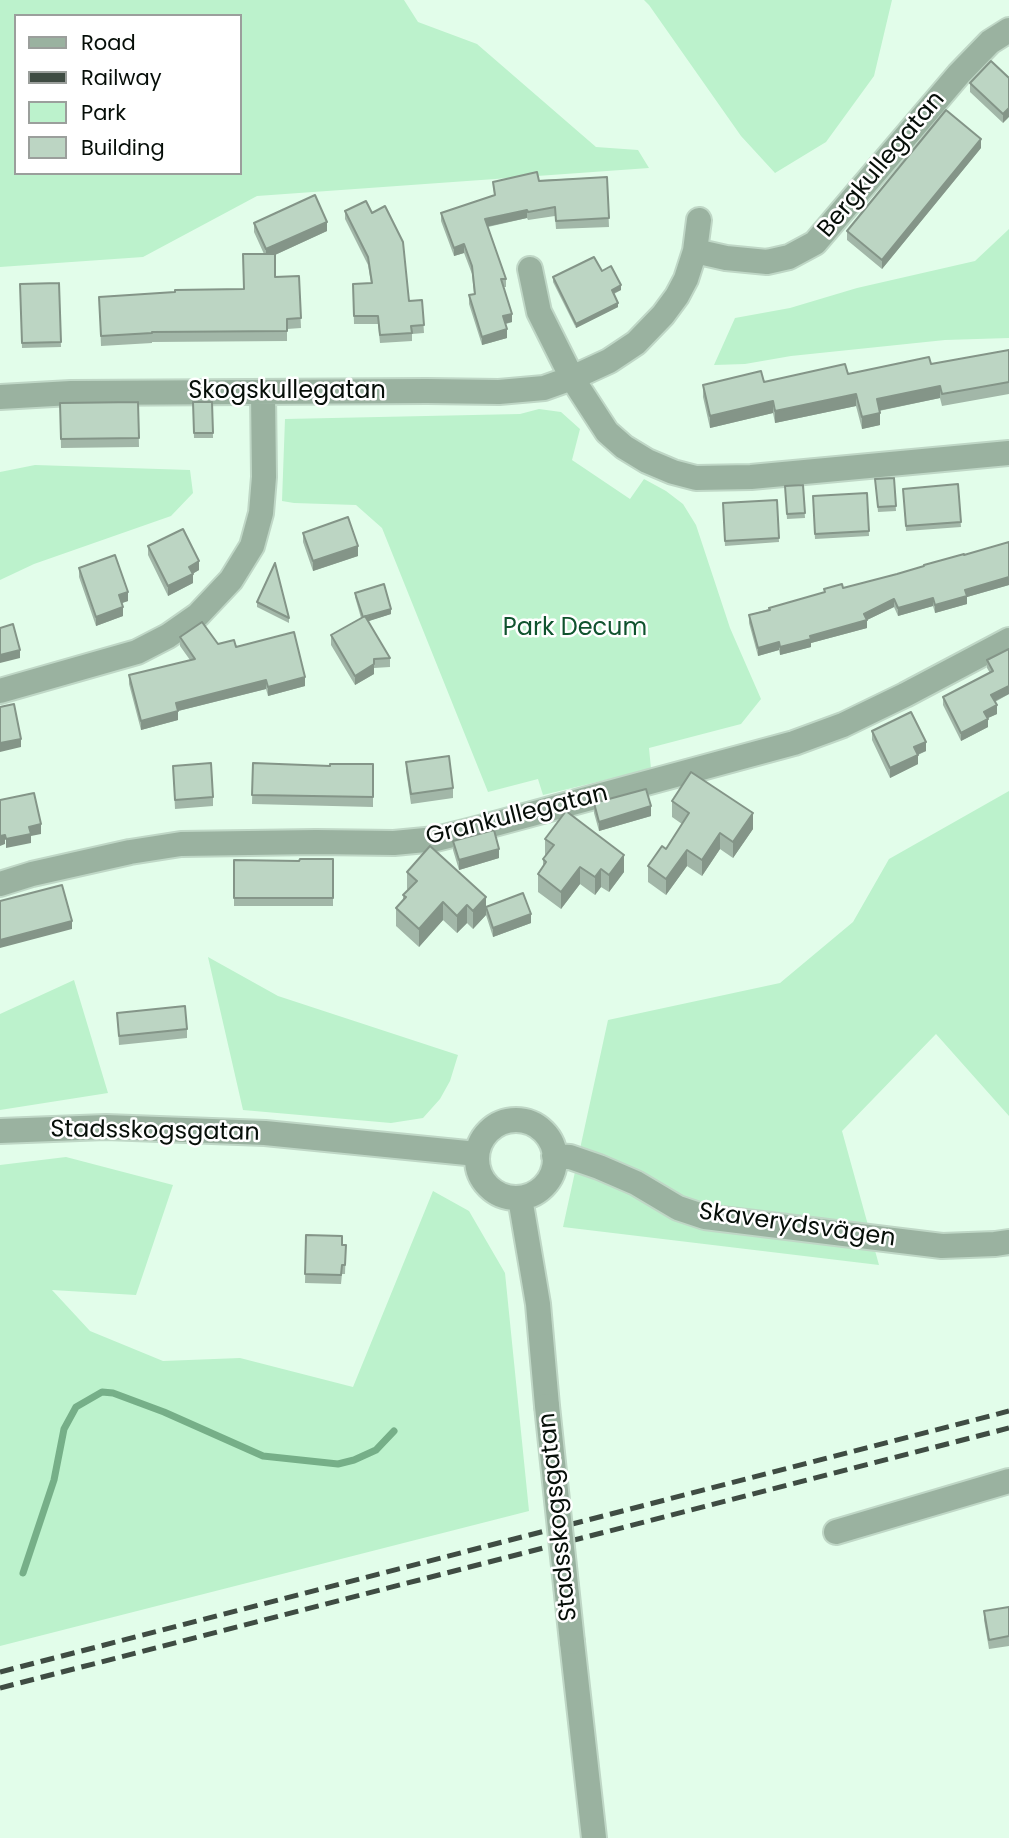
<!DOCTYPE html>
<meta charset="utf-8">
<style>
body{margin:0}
#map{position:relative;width:1009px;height:1838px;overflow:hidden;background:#e2fdea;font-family:Poppins,sans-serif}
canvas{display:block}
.legend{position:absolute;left:14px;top:14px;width:228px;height:161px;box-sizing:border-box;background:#fff;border:2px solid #9b9f9c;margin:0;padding:9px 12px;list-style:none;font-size:21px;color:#060e08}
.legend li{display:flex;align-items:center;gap:14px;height:35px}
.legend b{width:35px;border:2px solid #9b9f9c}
</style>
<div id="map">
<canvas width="1009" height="1838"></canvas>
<ul class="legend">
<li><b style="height:9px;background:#9ab2a0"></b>Road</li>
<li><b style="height:9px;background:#3f4c43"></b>Railway</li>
<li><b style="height:19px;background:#bcf2cc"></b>Park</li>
<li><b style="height:19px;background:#bcd5c3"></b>Building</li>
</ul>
</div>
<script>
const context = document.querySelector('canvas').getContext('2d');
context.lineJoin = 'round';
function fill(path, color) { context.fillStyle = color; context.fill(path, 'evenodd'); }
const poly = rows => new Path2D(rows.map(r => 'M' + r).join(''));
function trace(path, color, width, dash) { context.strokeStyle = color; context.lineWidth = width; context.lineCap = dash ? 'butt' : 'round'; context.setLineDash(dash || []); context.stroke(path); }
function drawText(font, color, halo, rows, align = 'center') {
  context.font = font + ' Poppins,sans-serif'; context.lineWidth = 5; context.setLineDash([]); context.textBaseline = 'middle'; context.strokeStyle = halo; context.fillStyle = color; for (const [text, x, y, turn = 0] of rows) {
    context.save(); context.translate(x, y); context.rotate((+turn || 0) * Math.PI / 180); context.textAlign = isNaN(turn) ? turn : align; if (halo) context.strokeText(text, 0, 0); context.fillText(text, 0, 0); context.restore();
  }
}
const green = poly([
 [0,0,404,0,418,22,477,44,596,147,638,150,649,168,257,196,143,257,0,267],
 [16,16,240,16,240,173,16,173],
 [644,0,892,0,874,76,826,142,775,173,741,136,649,5],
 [1009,229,1009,338,945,340,791,356,745,364,714,365,735,318,790,308,857,288,975,261],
 [539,409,561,412,580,429,572,460,630,499,644,479,666,491,683,504,696,525,730,628,761,699,741,724,649,748,651,769,543,795,538,779,488,792,382,528,356,505,294,503,282,501,285,419,520,414],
 [35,465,190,470,193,493,171,516,34,564,0,580,0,472],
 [1009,791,1009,1116,936,1034,842,1131,879,1265,563,1227,608,1020,780,983,853,922,889,859],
 [208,957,278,996,458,1055,450,1081,440,1099,423,1118,391,1123,243,1110],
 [74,980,108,1093,0,1110,0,1014],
 [66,1157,173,1185,136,1295,52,1290,90,1331,163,1361,240,1358,353,1387,433,1191,469,1211,505,1273,529,1511,0,1646,0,1165]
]);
const stream = poly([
 [23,1573,54,1480,64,1429,76,1407,102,1392,113,1393,164,1412,263,1456,338,1464,354,1460,376,1450,394,1431]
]);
const minor = poly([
 [695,251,726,258,767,262,789,257,815,243,959,74,990,42,1009,30],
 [530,269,539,312,572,378,607,432,624,447,647,461,673,472,696,478,751,477,1009,453],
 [0,397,71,393,427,391,499,392,544,388,572,378,609,361,636,343,663,315,677,296,686,279,695,251,699,220],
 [0,691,137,652,168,636,198,615,231,580,252,546,261,513,264,477,263,393],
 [0,884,32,874,130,852,181,844,316,842,394,843,436,839,476,829,794,743,843,725,905,695,1009,640],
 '477 1159a39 39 0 1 1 78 0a39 39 0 1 1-78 0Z',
 [0,1131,106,1127,265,1133,477,1154],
 [554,1156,570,1157,599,1167,636,1183,678,1208,705,1217,942,1246,995,1244,1009,1242],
 [520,1198,538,1304,547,1406],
 [836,1532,1009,1481],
 [572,1642,594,1838]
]);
const rail = poly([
 [0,1672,1009,1411],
 [0,1688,1009,1428]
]);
const minorBridge = poly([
 [547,1406,572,1642]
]);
const wall = poly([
 [1009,78,1003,123,970,92,970,83],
 [981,148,882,269,847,240,847,231],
 [607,177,609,227,556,229,555,216,528,220,527,218,488,227,506,279,506,287,503,287,512,322,506,324,507,338,482,345,469,304,469,295,474,294,472,274,464,253,454,256,441,221,441,213,494,195,493,182],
 [345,211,409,301,422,300,424,333,412,334,412,341,380,343,378,324,354,324,353,284,371,283,368,265,345,219],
 [254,223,327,231,275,255,275,277,299,276,301,328,287,329,287,341,152,342,152,343,101,346,99,297,244,289,264,254,254,232],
 [602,271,621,290,614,294,618,307,576,328,553,282,553,277],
 [59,283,61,347,22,348,20,284],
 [1009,350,1009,394,942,406,940,398,879,411,880,425,862,429,856,406,775,423,773,413,710,428,703,397,703,385,764,382,848,374,931,364],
 [138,402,139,447,61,448,60,403],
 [193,402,212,402,213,438,194,438],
 [894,478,896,511,878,512,875,479],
 [958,484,961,527,906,531,903,489],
 [803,485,805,518,787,519,785,486],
 [867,493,869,536,815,539,813,496],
 [777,500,779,542,725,546,723,503],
 [303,533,358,556,313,571,303,542],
 [1009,542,1009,585,967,597,967,604,935,613,933,606,898,616,894,607,867,620,867,628,811,643,811,647,780,655,779,650,758,656,749,623,749,615,824,592,824,589,843,588,897,574],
 [148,546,199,570,192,574,193,583,168,596,148,555],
 [79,568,128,601,122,603,123,616,96,626,79,577],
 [355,593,391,614,368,621,390,658,390,667,374,668,374,674,355,685,331,645,331,635,361,618,355,597],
 [257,602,289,618,289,623,257,607],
 [180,637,236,647,305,686,268,696,266,689,178,711,178,720,141,730,129,684,129,675,190,660,180,646],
 [1009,649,1009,694,995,702,997,714,987,718,988,727,961,741,943,705,943,697,990,673,987,668,987,660],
 [872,731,926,751,918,755,918,764,890,778,872,740],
 [406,762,453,788,453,798,411,804,406,771],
 [253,763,330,766,373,764,373,807,252,804],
 [173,766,213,797,213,806,175,809],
 [672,801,753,829,733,858,720,849,702,876,687,866,666,895,648,882,648,866,666,849,682,824,672,817],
 [594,803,651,816,599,831,594,813],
 [545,839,624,872,609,892,601,887,595,895,580,884,561,909,538,892,538,874,543,867,543,859,545,857],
 [453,841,499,858,459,870,453,850],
 [333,859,333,906,234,906,234,860,299,861],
 [407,872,486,907,531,923,493,937,486,915,473,929,467,923,457,933,443,920,419,947,396,926,396,908,403,900,403,895,408,890,407,889],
 [117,1013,187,1029,187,1038,119,1045],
 [306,1235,346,1245,345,1274,342,1274,341,1284,305,1283],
 [1009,1607,1009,1646,989,1649,984,1620,984,1611]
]);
const shadedWall = poly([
 [1009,108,1009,117,1003,123,1003,114],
 [981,139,981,148,882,269,882,260],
 [527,210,527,218,485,227,485,219],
 [327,222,327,231,266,259,266,249],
 [464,244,464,253,454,256,454,248],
 [621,285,621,290,612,294,612,290],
 [618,303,618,307,576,328,576,324],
 [512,314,512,322,503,324,503,316],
 [507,329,507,338,482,345,482,337],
 [940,386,940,398,877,411,877,399],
 [856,394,856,406,775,423,775,411],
 [773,401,773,413,710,428,710,416],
 [880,413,880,425,862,429,862,417],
 [358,546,358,556,313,571,313,561],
 [199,561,199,570,189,576,189,567],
 [193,574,193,583,168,596,168,586],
 [1009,577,1009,585,967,597,967,604,935,613,935,605,965,590],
 [128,592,128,601,119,604,119,595],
 [933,598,933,606,898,616,898,608],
 [894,599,894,607,867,620,867,628,811,643,811,647,780,655,780,647,864,614],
 [123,607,123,616,96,626,96,617],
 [391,609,391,614,363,623,363,618],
 [779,642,779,650,758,656,758,648],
 [20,650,20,658,0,663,0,655],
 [374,664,374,674,355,685,355,676],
 [305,677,305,686,268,696,268,687],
 [266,680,266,689,178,711,178,720,141,730,141,721,176,703],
 [1009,686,1009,694,991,703,991,695],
 [997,705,997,714,984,720,984,712],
 [988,719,988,727,961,741,961,733],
 [21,739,21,747,0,752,0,743],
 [926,742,926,751,914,756,914,747],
 [918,755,918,764,890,778,890,768],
 [651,806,651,816,599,831,599,822],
 [753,813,753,829,733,858,733,842],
 [41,824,41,834,31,836,31,843,6,848,6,839,29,827],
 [720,833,720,849,702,876,702,860],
 [5,835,5,844,0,846,0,836],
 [499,849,499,858,459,870,459,860],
 [687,850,687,866,666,895,666,879],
 [624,855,624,872,609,892,609,875],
 [580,867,580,884,561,909,561,892],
 [601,869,601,887,595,895,595,877],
 [486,897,486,915,473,929,473,911],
 [443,902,443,920,419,947,419,929],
 [467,905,467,923,457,933,457,916],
 [531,914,531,923,493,937,493,928],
 [72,921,72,929,0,948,0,940]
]);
const building = poly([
 [991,61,1009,78,1009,108,1003,114,970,83,991,61],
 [946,110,981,139,882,260,847,231,946,110],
 [537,172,539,181,607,177,609,218,556,221,555,207,528,212,527,210,485,219,506,279,501,279,512,314,503,316,507,329,482,337,469,295,475,294,472,266,464,244,454,248,441,213,495,195,493,182,537,172],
 [315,195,327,222,266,249,254,223,315,195],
 [366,201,372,213,385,206,403,242,409,301,422,300,424,325,411,326,412,333,380,335,378,316,354,316,353,284,372,283,368,257,345,211,366,201],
 [243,254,275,254,275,277,299,276,301,318,287,319,287,331,152,332,152,333,101,336,99,297,175,292,175,290,244,289,243,254],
 [594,257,602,271,611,266,621,285,612,290,618,303,576,324,553,277,594,257],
 [59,283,61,342,22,343,20,284,59,283],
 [1009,350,1009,382,942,394,940,386,877,399,880,413,862,417,856,394,775,411,773,401,710,416,703,385,761,371,764,382,845,364,848,374,929,357,931,364,1009,350],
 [138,402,139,438,61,439,60,403,138,402],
 [193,402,212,402,213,433,194,433,193,402],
 [894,478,896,506,878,507,875,479,894,478],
 [958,484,961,522,906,526,903,489,958,484],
 [803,485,805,513,787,514,785,486,803,485],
 [867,493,869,531,815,534,813,496,867,493],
 [777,500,779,538,725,541,723,503,777,500],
 [348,517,358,546,313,561,303,533,348,517],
 [183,529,199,561,189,567,193,574,168,586,148,546,183,529],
 [1009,542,1009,577,965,590,967,596,935,605,933,598,898,608,894,599,864,614,867,620,810,636,811,639,780,647,779,642,758,648,749,615,770,610,769,608,825,592,824,589,842,584,843,588,897,574,924,566,924,565,964,554,964,555,1009,542],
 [115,555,128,592,119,595,123,607,96,617,79,568,115,555],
 [275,563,289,618,257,602,275,563],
 [384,584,391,609,363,617,355,593,384,584],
 [365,616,390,658,374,659,374,664,355,676,331,635,365,616],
 [202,622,218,644,234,640,236,647,294,632,305,677,268,687,266,680,176,703,178,711,141,721,129,675,195,659,180,637,202,622],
 [13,624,20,650,0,655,0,628,13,624],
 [1009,649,1009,686,991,695,997,705,984,712,988,719,961,733,943,697,993,671,987,660,1009,649],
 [14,704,21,739,0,743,0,707,14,704],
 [911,712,926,742,914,747,918,755,890,768,872,731,911,712],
 [449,756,453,788,411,794,406,762,449,756],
 [211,763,213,797,175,800,173,766,211,763],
 [253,763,330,766,330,764,373,764,373,797,252,795,253,763],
 [691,772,753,813,733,842,720,833,702,860,687,850,666,879,648,866,662,846,666,849,689,813,672,801,691,772],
 [646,789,651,806,599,822,594,803,646,789],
 [34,793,41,824,29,827,31,834,6,839,5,835,0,836,0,800,34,793],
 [566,811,624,855,609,875,601,869,595,877,580,867,561,892,538,874,546,862,543,859,554,845,545,839,566,811],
 [494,830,499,849,459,860,453,841,494,830],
 [430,846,486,897,473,911,467,905,457,916,443,902,419,929,396,908,406,897,403,895,417,881,407,872,430,846],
 [300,859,333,859,333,898,234,898,234,860,299,861,300,859],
 [62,885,72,921,0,940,0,901,62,885],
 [523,893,531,914,493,928,486,907,523,893],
 [185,1006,187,1029,119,1036,117,1013,185,1006],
 [306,1235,342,1236,342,1245,346,1245,345,1265,342,1265,341,1275,305,1274,306,1235],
 [1009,1607,1009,1636,989,1640,984,1611,1009,1607]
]);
const streetNames = [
 ["Bergkullegatan",882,165,-50],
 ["Skogskullegatan",287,392],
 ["Grankullegatan",517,816,-14],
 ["Stadsskogsgatan",155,1132,1],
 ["Skaverydsvägen",797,1226,8],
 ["Stadsskogsgatan",559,1517,-96]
];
const parkNames = [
 ["Park Decum",575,629]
];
fill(green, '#bcf2cc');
trace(stream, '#76af88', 7);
trace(minor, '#bfd7c6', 28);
trace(minor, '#9ab2a0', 24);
trace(rail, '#3f4c43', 5, [14, 7]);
trace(minorBridge, '#bfd7c6', 28, []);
trace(minorBridge, '#9ab2a0', 24);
fill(wall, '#a2b7a8');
fill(shadedWall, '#849588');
fill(building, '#bcd5c3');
trace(building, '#849588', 2);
drawText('24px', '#060e08', '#fff', streetNames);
drawText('24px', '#10532e', '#fff', parkNames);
</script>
